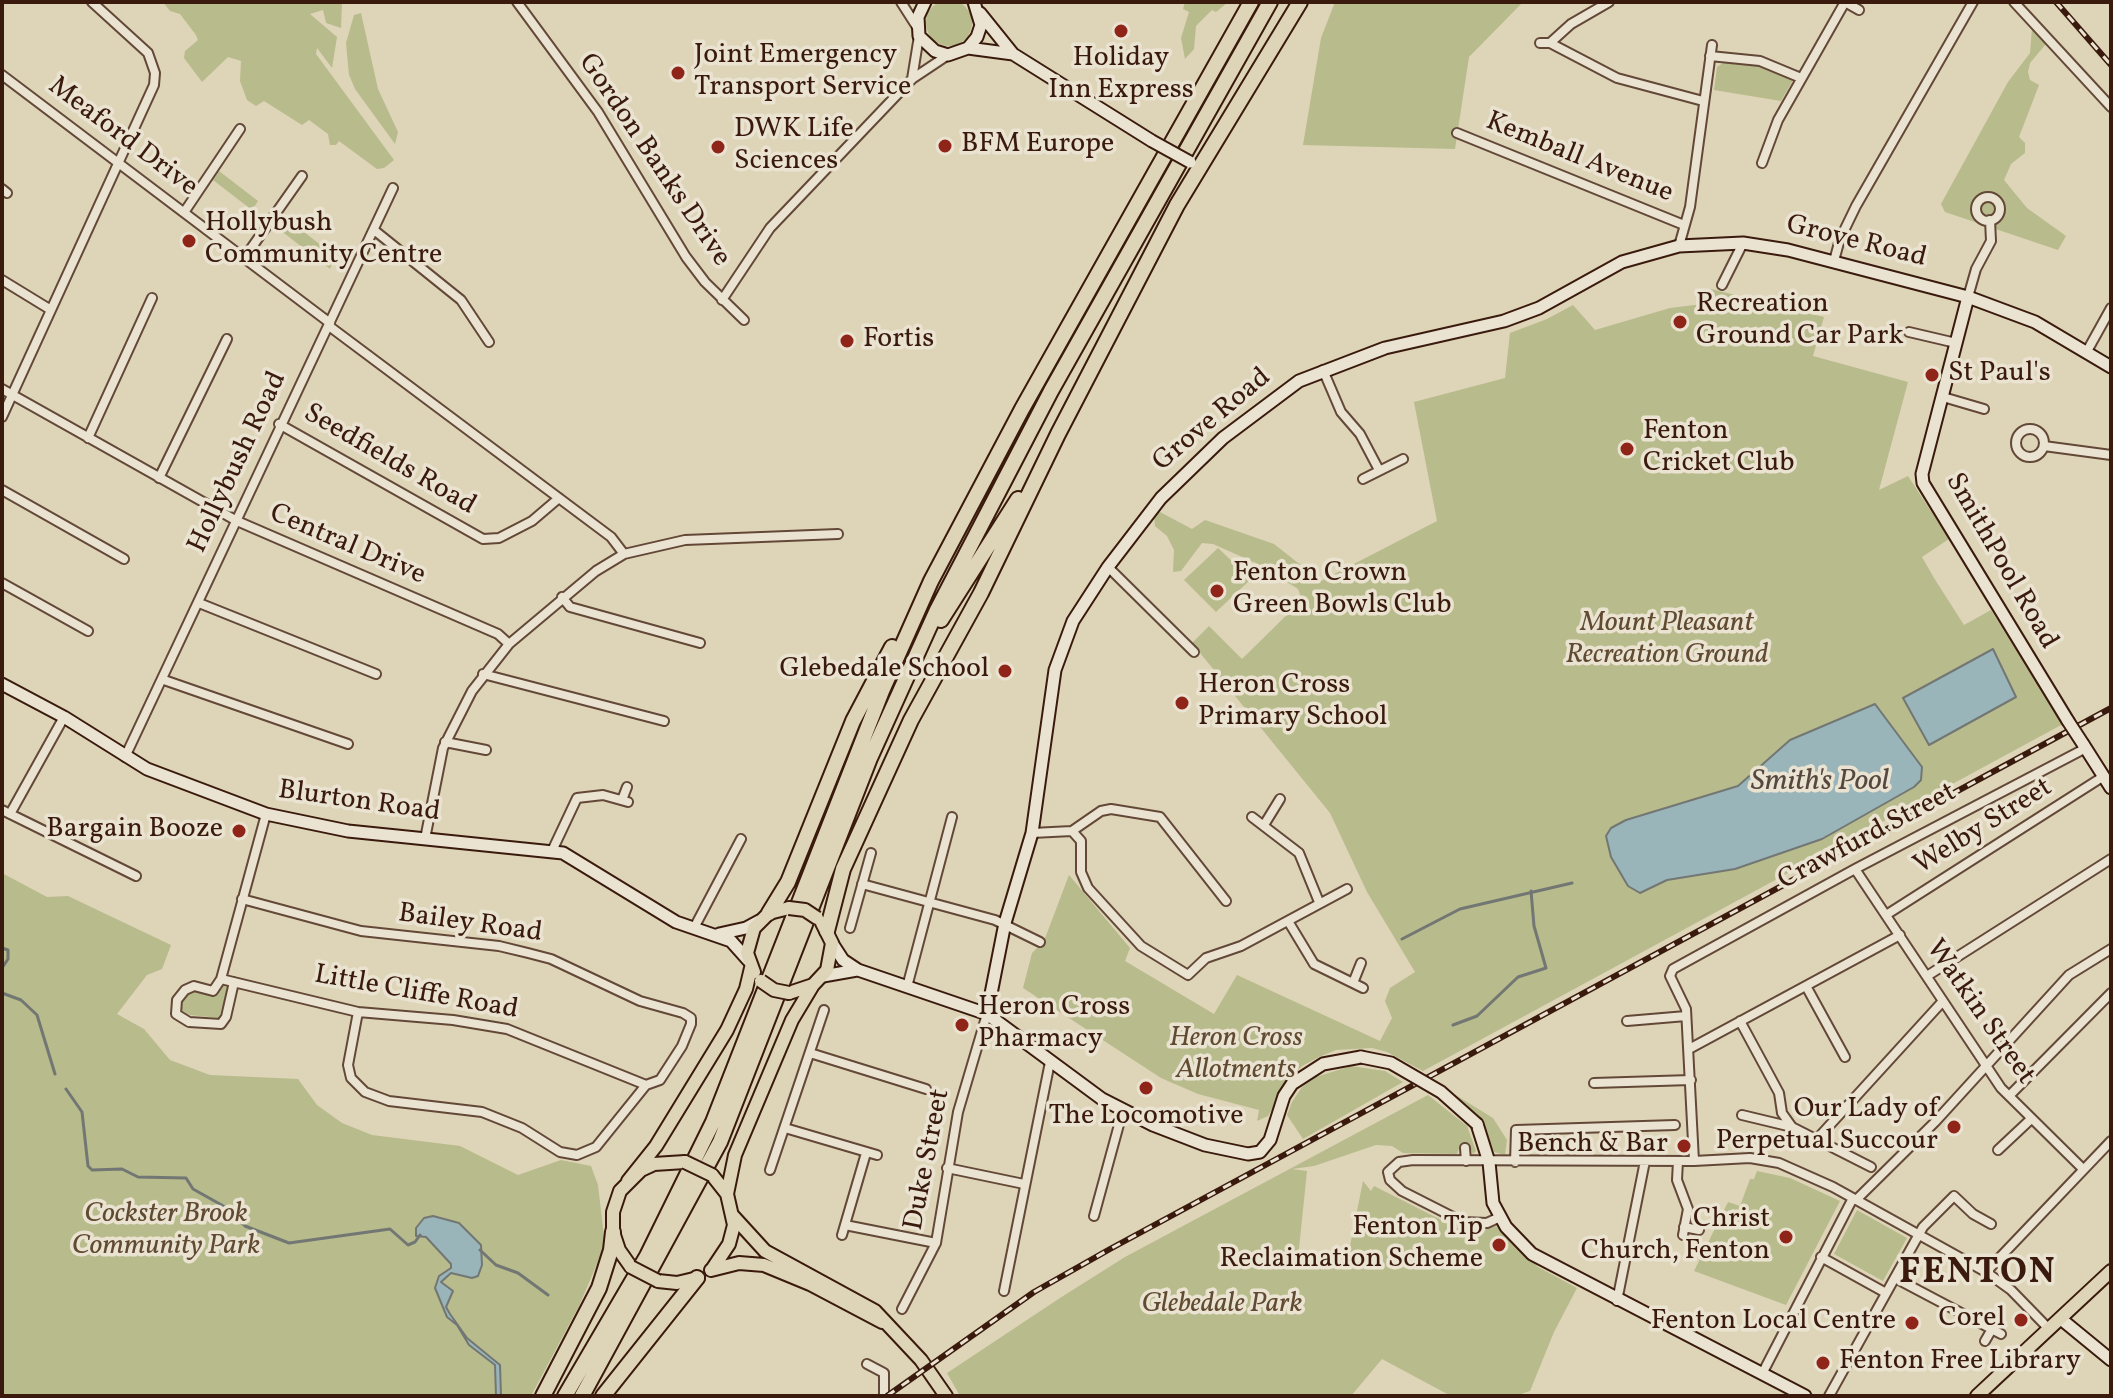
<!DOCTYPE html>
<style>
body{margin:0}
#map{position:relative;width:2113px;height:1398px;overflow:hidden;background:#ded4b8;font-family:Vollkorn,serif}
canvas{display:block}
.frame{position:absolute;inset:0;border:4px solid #3a1a0c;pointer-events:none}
</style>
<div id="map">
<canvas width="2113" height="1398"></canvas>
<div class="frame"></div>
</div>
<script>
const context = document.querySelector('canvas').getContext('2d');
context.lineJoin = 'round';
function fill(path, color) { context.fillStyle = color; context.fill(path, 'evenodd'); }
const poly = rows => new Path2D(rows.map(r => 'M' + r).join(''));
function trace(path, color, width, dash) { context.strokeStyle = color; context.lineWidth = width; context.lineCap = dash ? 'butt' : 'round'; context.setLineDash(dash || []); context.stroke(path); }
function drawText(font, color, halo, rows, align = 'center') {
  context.font = font + ' Vollkorn,serif'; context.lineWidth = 7; context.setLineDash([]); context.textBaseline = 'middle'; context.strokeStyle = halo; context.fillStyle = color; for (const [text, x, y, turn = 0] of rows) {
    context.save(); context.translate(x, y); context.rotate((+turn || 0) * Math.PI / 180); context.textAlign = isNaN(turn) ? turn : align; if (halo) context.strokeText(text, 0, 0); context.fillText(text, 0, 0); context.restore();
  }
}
const green = poly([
 '926 23a23 23 0 1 1 46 0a23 23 0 1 1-46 0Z',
 [163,2,342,2,341,28,326,23,323,10,310,14,337,37,332,68,317,48,316,54,394,160,384,168,377,169,339,141,336,145,330,145,328,134,309,120,302,125,264,101,256,106,247,100,240,81,241,61,228,57,202,82,184,58,185,51,198,40,196,35,180,14,170,11],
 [1185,2,1228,2,1216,12,1212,10,1196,26,1194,49,1185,59,1181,38,1189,12,1183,9],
 [1335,2,1523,2,1469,57,1455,149,1303,145,1321,38],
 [361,13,378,89,398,132,395,144,355,89,349,75,346,43,354,15],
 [2032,28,2046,44,2030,63,2028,72,2030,80,2039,85,2019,137,2025,143,2025,153,2011,164,2004,180,2027,208,2066,236,2058,250,1945,212,1941,204,2008,82,2030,53],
 [1726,61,1772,68,1791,77,1792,82,1781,101,1714,90,1717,67],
 [219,171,258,201,252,210,213,180],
 [282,215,335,256,330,269,275,226],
 [1711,289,1824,317,1813,356,1908,382,1879,490,1908,476,1949,539,1922,557,1934,578,1964,625,1991,610,2063,724,1423,1071,1387,1052,1372,1048,1336,1050,1319,1057,1302,1066,1289,1080,1268,1116,1257,1121,1259,1110,1198,1094,1161,1078,1023,988,1032,953,1044,941,1069,875,1130,948,1125,961,1214,1014,1237,975,1380,1041,1392,1018,1385,1001,1390,988,1415,972,1367,892,1330,813,1192,643,1209,626,1242,659,1302,600,1298,589,1258,564,1213,544,1202,543,1181,571,1173,572,1174,550,1167,536,1155,526,1154,515,1160,512,1192,529,1205,520,1274,544,1321,581,1437,521,1414,402,1505,378,1510,333,1547,319,1573,305,1595,330,1670,308,1703,304],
 [1218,548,1251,579,1216,612,1184,580],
 [2,873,47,897,68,896,171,945,162,969,147,975,117,1014,144,1029,170,1060,210,1075,298,1079,317,1105,342,1123,372,1135,460,1146,518,1175,561,1160,591,1166,598,1185,605,1245,579,1306,531,1396,2,1396],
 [223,981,230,983,219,1018,190,1015,180,1010,181,998,191,988,215,992],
 [1351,1066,1385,1071,1403,1082,1303,1139,1287,1115,1292,1102,1302,1087,1316,1077],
 [1449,1091,1493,1118,1507,1140,1505,1155,1494,1152,1482,1123],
 [1428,1095,1467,1126,1476,1151,1473,1154,1469,1146,1460,1146,1457,1154,1403,1153,1392,1146,1376,1145,1314,1166,1292,1169,1307,1171,1298,1258,1346,1266,1363,1181,1371,1191,1374,1186,1467,1233,1496,1226,1538,1267,1577,1288,1554,1332,1530,1391,1515,1396,1451,1396,1382,1359,1351,1396,960,1396,947,1373,1060,1298,1125,1257],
 [1757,1171,1790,1178,1840,1201,1786,1305,1694,1271,1728,1202,1740,1206,1750,1179,1754,1179],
 [1857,1210,1907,1238,1883,1281,1834,1254]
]);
const water = poly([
 [1993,649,2016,697,1929,745,1903,698,1993,649],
 [1875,704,1922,767,1921,780,1914,787,1822,839,1735,869,1667,880,1640,893,1628,886,1611,857,1606,836,1611,828,1626,820,1738,786,1790,740,1875,704],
 [433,1216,459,1223,481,1245,482,1265,478,1276,472,1278,451,1273,441,1282,453,1291,446,1307,450,1314,467,1338,500,1365,501,1396,496,1396,495,1365,469,1345,457,1325,447,1317,435,1288,439,1276,451,1268,451,1264,426,1237,416,1236,416,1228,424,1218,433,1216]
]);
const stream = poly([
 [1402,939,1460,909,1572,883],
 [2,948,8,950,8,959,2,968],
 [2,993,21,1000,37,1015,55,1074],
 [1453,1025,1477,1016,1518,977,1546,968,1534,926,1531,891],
 [66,1089,82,1112,88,1166,92,1170,122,1169,138,1177,186,1178,193,1189,227,1208,245,1226,289,1243,390,1229,408,1245,415,1242,420,1235],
 [480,1250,496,1265,518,1273,548,1295]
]);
const street = poly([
 [517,2,598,112,686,257,705,282,744,320],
 [901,2,917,27],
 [1845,2,1859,10],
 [2014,2,2111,107],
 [1540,43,1550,43,1571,24,1609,2],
 [1550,43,1617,78,1703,101],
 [1710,56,1760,61,1801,78],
 [2,75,330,323],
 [912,79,919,36],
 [1457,133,1684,225],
 [1762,163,1778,120,1845,2],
 [2,189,7,193],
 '1976 209a12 12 0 1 1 24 0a12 12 0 1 1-24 0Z',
 [185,211,240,129],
 [374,230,461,300,489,342],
 [1679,246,1690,207,1712,45],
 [245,257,302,176],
 [1834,261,1840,239,1856,206,1973,2],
 [2,280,51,310],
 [1722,285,1743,243],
 [1968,297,1976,269,1991,241,1990,220],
 [722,300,770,228,912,79,948,55],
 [329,326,611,537,624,554],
 [1909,332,1956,343],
 [2086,353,2111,308],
 [1323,370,1341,412,1360,434,1379,470],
 [2,389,237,521,498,634,509,644],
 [1943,397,1984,409],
 [2,417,154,85,155,73,148,53,92,2],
 [279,424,483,539,499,538,532,521,559,498],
 '2016 443a14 14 0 1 1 28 0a14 14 0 1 1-28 0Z',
 [88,438,152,298],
 [2044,446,2111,455],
 [159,478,227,339],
 [1363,479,1403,459],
 [2,490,124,559],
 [1108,567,1194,652],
 [2,583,88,631],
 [562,597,570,607,700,643],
 [199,603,376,674],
 [483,674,664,721],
 [164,680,348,744],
 [445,742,486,750],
 [125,757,393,188],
 [622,800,627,787],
 [2,810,136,876],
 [10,814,64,717],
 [1252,817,1299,853,1319,902],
 [1264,825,1280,799],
 [1072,831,1081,841,1081,872,1088,888,1141,946,1188,975,1206,958,1241,946,1347,889],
 [1032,833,1072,831,1101,811,1111,809,1160,817,1226,901],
 [425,839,443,748,472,691,509,644,596,571,624,554,685,540,838,534],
 [552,851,577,798,603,795,628,802],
 [1855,869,2001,1088,2083,1169],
 [862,884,995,920,1040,942],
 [1886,915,2104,776],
 [1288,921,1314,964,1363,988],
 [694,928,741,839],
 [850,928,871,853],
 [1927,976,2111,859],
 [221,979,358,1012,453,1020,507,1029,646,1085,660,1080,682,1046,691,1024,691,1018,683,1013,640,1001,551,959,528,953,499,946,361,931,242,899],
 [234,982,226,1017,221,1024,189,1022,176,1014,177,1000,185,990,194,986,213,991,221,979,266,814],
 [1353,983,1361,963],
 [1806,986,1845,1057],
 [907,987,952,817],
 [358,1012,348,1065,351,1078,365,1092,389,1101,482,1112,522,1128,560,1152,577,1155,596,1147,646,1085],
 [1627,1021,1686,1016],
 [1740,1021,1779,1093,1782,1113,1792,1127,1871,1167],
 [1689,1049,1900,935],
 [810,1053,926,1089],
 [1594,1083,1691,1080],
 [2009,1096,2111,993],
 [1742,1115,1792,1127],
 [785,1128,877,1155],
 [1818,1138,1943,1001],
 [1465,1148,1466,1161],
 [1998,1150,2030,1120],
 [1678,1161,1677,1180,1688,1209,1683,1235],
 [1694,1161,1686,1009,1670,976,1673,969,1855,869,2086,748],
 [1515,1162,1516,1130,1675,1125],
 [947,1168,1024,1184],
 [770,1170,824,1010],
 [1856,1200,1935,1122,2069,975,2111,949],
 [1094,1216,1123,1110],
 [1500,1217,1487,1223,1463,1222,1402,1191,1390,1180,1388,1172,1399,1162,1413,1160,1694,1161,1750,1158,1779,1163,1833,1187,1986,1272,2011,1290,2049,1329],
 [845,1225,936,1243],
 [1684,1227,1699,1230],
 [842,1235,866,1153],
 [1821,1257,1886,1293],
 [1986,1272,2111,1141],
 [1895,1278,2001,1334],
 [1004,1291,1050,1062],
 [1617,1301,1645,1161],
 [902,1309,936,1243,958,1112,987,1014],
 [1985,1341,1992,1329],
 [867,1364,884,1373,884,1396],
 [1762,1374,1853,1198],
 [1829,1396,1923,1227,1954,1196,1973,1214,1991,1224]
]);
const secondary = poly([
 [925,2,918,17,919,36,935,51,948,55,968,48,977,37,981,25,974,2],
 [980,13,1013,54,1152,141],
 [968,48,1013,54],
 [1968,297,1922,474,1923,483,2068,721],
 [2,684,64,717,147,769,266,814,348,831,563,853,676,922,731,941,748,960],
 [2083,744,2111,788],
 [719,934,746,928,759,921],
 [832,943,843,960,858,970,987,1014,1102,1099,1153,1125,1205,1145,1248,1154,1260,1152,1270,1140,1284,1096,1292,1084,1323,1064,1361,1057],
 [823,976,857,970],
 [987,1014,1005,923,1032,833,1055,670,1073,621,1108,567,1161,498,1223,438,1299,381,1385,348,1504,321,1539,308,1622,262,1679,246,1743,243,1788,250,1968,297,2035,322,2111,367],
 [1477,1124,1489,1162,1493,1203,1506,1227,1532,1254,1805,1396],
 [2061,1319,2111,1360]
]);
const primary = poly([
 [754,972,747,953,754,928,769,913,789,908],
 [789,993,813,985,827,970,832,943,822,923],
 [712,1175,727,1194,734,1225,729,1244,713,1268],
 [628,1181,656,1146,727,1030,746,989,751,968],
 [727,1194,735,1155,792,1020,813,985],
 [733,1216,765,1251,875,1311,921,1360,946,1396],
 [631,1267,619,1250,613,1232,613,1212,620,1191,641,1170,654,1164,685,1162],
 [711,1270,739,1263,764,1265,810,1284,882,1322],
 [658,1281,677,1283,698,1278],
 [1977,1396,2111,1271]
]);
const highway = poly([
 [941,620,1018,499],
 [769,913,788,882,853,721,892,647],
 [827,931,843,869,911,720,981,593,1058,434,1177,205,1300,2],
 [543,1396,599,1288,611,1250,613,1232],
 [565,1396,647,1256,713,1122,882,691,931,581,1022,409,1251,2],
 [582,1396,720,1142,870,758,937,610,1051,391,1270,2],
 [603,1396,697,1278]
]);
const rail = poly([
 [2056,2,2111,65],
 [887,1396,1034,1292,1110,1249,2111,708]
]);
const secondaryBridge = poly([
 [1152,141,1190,162],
 [2068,721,2083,744],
 [1361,1057,1391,1063,1441,1092,1477,1124]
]);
const primaryBridge = poly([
 [789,908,805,910,817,918],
 [761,981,774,990,789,993],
 [685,1162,712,1175],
 [631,1267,658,1281]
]);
const markers = [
 [1121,31,8,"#8f2418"],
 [678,73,8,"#8f2418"],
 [945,146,8,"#8f2418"],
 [718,147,8,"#8f2418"],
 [189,241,8,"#8f2418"],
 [1680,322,8,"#8f2418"],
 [847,341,8,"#8f2418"],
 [1932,375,8,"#8f2418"],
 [1627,449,8,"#8f2418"],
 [1217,591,8,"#8f2418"],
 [1005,671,8,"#8f2418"],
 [1182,703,8,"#8f2418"],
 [239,831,8,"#8f2418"],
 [962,1025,8,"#8f2418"],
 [1146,1088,8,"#8f2418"],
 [1954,1127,8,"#8f2418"],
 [1684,1146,8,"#8f2418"],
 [1786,1237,8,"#8f2418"],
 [1499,1245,8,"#8f2418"],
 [2021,1320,8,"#8f2418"],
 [1912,1323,8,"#8f2418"],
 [1823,1363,8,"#8f2418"]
];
const poiNames = [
 ["Joint Emergency",694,57],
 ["Transport Service",694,89],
 ["Holiday",1121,60,"center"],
 ["Inn Express",1121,92,"center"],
 ["DWK Life",734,131],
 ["Sciences",734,163],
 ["BFM Europe",961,146],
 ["Hollybush",205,225],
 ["Community Centre",205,257],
 ["Recreation",1696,306],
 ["Ground Car Park",1696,338],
 ["Fortis",863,341],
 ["St Paul's",1948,375],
 ["Fenton",1643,433],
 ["Cricket Club",1643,465],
 ["Fenton Crown",1233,575],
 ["Green Bowls Club",1233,607],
 ["Glebedale School",989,671,"right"],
 ["Heron Cross",1198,687],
 ["Primary School",1198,719],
 ["Bargain Booze",223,831,"right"],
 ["Heron Cross",978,1009],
 ["Pharmacy",978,1041],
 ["Our Lady of",1938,1111,"right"],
 ["Perpetual Succour",1938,1143,"right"],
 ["The Locomotive",1146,1118,"center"],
 ["Bench & Bar",1668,1146,"right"],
 ["Christ",1770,1221,"right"],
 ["Church, Fenton",1770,1253,"right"],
 ["Fenton Tip",1483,1229,"right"],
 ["Reclaimation Scheme",1483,1261,"right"],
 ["Corel",2005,1320,"right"],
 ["Fenton Local Centre",1896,1323,"right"],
 ["Fenton Free Library",1839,1363]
];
const streetNames = [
 ["Meaford Drive",122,138,37],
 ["Kemball Avenue",1579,159,22],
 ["Gordon Banks Drive",653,161,56],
 ["Grove Road",1856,243,14],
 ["Grove Road",1213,421,-40],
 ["Seedfields Road",389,461,30],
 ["Hollybush Road",239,463,-65],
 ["Central Drive",347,546,23],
 ["SmithPool Road",2000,562,60],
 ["Blurton Road",359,803,8],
 ["Welby Street",1984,828,-32],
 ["Crawfurd Street",1868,838,-28],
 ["Bailey Road",470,925,8],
 ["Little Cliffe Road",416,994,10],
 ["Watkin Street",1979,1013,55],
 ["Duke Street",929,1160,-79]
];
const parkNames = [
 ["Mount Pleasant",1667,625],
 ["Recreation Ground",1667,657],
 ["Heron Cross",1236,1040],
 ["Allotments",1236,1072],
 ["Cockster Brook",166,1216],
 ["Community Park",166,1248],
 ["Glebedale Park",1222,1306]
];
const waterNames = [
 ["Smith's Pool",1820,783]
];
const districtNames = [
 ["FENTON",1978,1275]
];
fill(green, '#b8bb8b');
fill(water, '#99b5ba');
trace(water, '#737774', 2);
trace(stream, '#737774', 3);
trace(street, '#634837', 12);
trace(secondary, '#3a1a0c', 15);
trace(primary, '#3a1a0c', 16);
trace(highway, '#3a1a0c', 18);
trace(street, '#eae3d1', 8);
trace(secondary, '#eae3d1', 11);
trace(primary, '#ded4b8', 12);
trace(highway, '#ded4b8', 14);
trace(rail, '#3a1a0c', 6);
trace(rail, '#eae3d1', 3, [9]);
trace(secondaryBridge, '#3a1a0c', 15, []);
trace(primaryBridge, '#3a1a0c', 16, []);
trace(secondaryBridge, '#eae3d1', 11);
trace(primaryBridge, '#ded4b8', 12);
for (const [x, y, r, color] of markers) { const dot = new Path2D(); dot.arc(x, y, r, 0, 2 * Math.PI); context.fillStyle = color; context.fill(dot); trace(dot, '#eae3d1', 3); }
drawText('28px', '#3a1a0c', '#eae3d1', poiNames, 'left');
drawText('28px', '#3a1a0c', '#eae3d1', streetNames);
drawText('italic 28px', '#604a32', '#eae3d1', parkNames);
drawText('italic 30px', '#564840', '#eae3d1', waterNames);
context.letterSpacing = '2px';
drawText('bold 36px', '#3a1a0c', '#eae3d1', districtNames);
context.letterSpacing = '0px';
</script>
